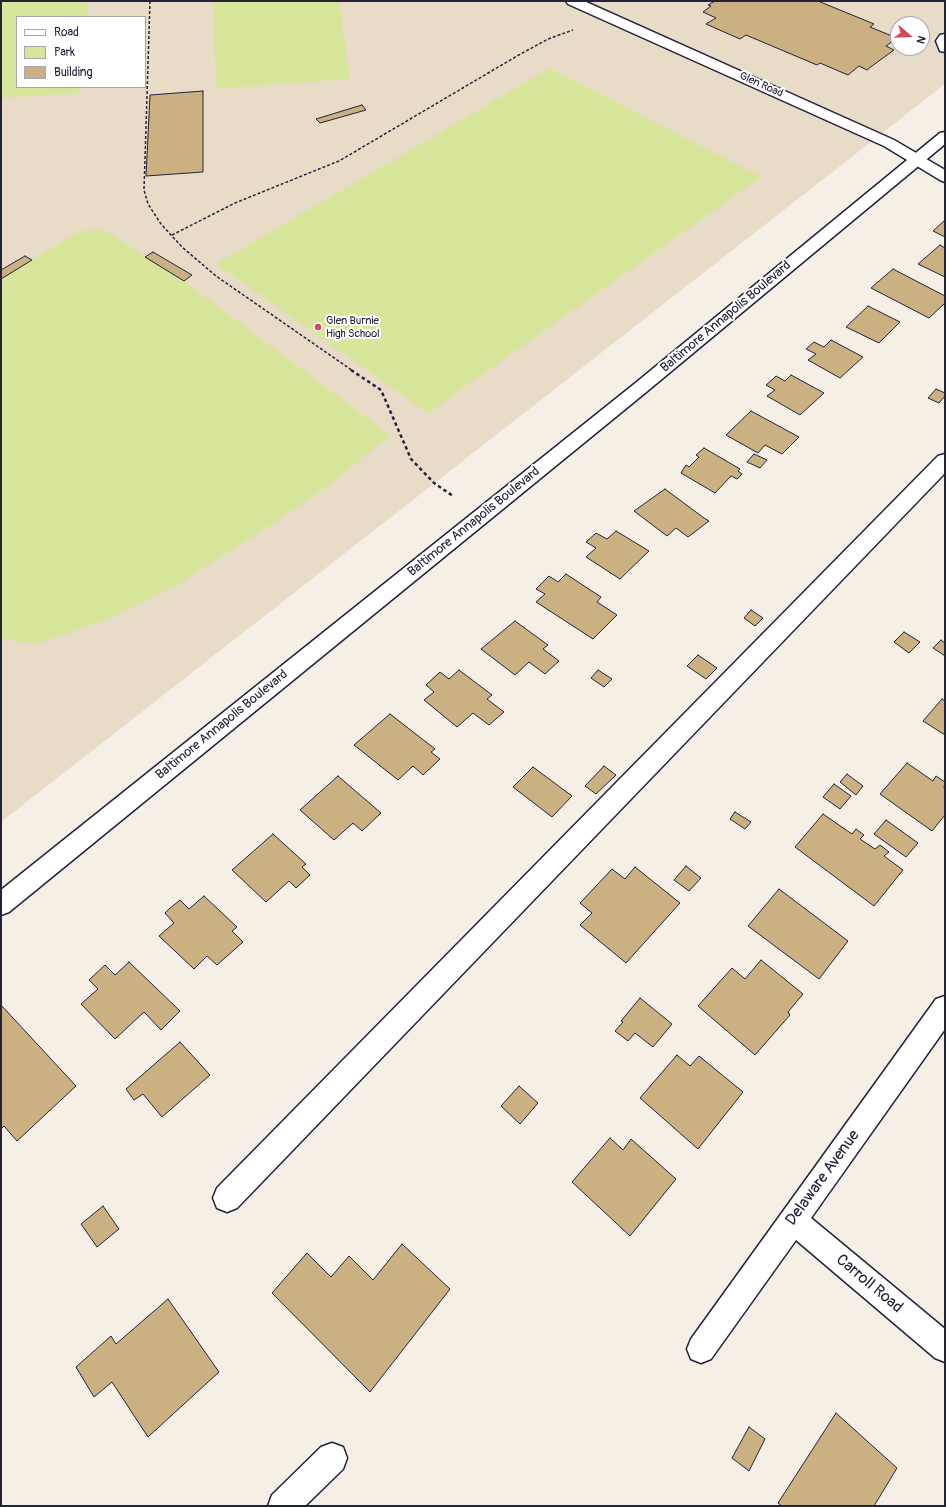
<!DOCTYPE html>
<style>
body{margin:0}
#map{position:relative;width:946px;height:1507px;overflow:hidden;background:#f5efe6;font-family:Pangolin,sans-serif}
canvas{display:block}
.frame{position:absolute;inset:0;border:2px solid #22223b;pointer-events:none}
.legend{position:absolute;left:16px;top:16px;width:130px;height:72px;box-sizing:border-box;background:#fff;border:1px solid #a7a7b1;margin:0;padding:5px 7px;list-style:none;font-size:12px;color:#22223b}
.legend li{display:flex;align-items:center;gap:8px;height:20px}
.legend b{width:20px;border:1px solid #a7a7b1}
.north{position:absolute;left:890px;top:16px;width:40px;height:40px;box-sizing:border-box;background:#fff;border:1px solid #a7a7b1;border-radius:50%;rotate:109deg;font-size:11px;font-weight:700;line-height:16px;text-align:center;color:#22223b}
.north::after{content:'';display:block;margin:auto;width:14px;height:18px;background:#d1495b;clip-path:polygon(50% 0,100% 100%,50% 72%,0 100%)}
</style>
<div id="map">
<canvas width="946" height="1507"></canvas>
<div class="frame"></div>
<ul class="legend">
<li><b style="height:5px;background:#fff"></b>Road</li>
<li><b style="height:11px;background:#d7e69a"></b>Park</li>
<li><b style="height:11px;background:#cbb081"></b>Building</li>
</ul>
<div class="north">N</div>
</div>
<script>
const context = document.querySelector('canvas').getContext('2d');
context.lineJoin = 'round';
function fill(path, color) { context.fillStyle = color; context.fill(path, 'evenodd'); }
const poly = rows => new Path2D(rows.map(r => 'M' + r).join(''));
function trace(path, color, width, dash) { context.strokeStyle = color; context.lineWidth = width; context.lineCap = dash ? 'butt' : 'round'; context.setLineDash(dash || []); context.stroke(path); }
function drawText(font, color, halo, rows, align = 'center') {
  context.font = font + ' Pangolin,sans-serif'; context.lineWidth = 4; context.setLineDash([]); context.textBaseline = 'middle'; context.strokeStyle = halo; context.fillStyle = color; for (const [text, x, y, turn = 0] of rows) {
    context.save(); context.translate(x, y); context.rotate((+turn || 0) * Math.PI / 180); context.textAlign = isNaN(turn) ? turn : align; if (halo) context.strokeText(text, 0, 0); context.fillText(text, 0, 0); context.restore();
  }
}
const built = poly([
 [1,1,945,1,945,84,1,822],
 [17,17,145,17,145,87,17,87],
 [898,24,922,24,922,48,898,48]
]);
const green = poly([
 [1,1,88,1,87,17,17,17,17,87,80,87,80,93,1,98],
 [213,1,339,1,350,79,216,89],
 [550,68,761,177,428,413,216,264],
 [105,230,184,281,390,435,331,484,260,532,177,585,107,620,36,644,1,639,1,279,80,231]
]);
const building = poly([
 [715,1,818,1,874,24,870,27,897,38,886,46,894,50,872,66,867,70,859,66,848,75,820,63,817,65,746,35,740,39,706,24,716,18,703,12,711,6,708,5,715,1],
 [203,91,203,172,146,176,150,95,203,91],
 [362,105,366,110,320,123,316,119,362,105],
 [945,220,945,237,933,231,945,220],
 [940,245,945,248,945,277,918,264,940,245],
 [153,252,192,275,184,281,145,257,153,252],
 [25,256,32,260,1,279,1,270,25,256],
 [893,269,945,296,945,303,929,318,871,288,893,269],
 [868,306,900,322,879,343,846,327,868,306],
 [831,340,863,357,840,378,808,360,816,354,806,349,814,342,824,347,831,340],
 [791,375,824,393,800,415,767,396,775,390,766,385,773,379,776,376,785,381,791,375],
 [936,389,945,393,945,396,939,403,928,398,936,389],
 [751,411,786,430,799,437,782,454,765,445,758,453,726,435,751,411],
 [704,448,740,469,738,471,742,474,737,479,731,476,715,493,681,473,686,465,689,467,699,457,696,455,704,448],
 [754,454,767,460,760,468,747,462,754,454],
 [665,489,704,518,709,521,688,537,676,528,667,536,634,511,665,489],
 [616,531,649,551,620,579,586,557,596,548,586,542,596,533,607,539,616,531],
 [566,574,601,597,597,602,617,615,593,639,536,602,545,594,536,589,549,576,558,582,566,574],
 [751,610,763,618,755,626,744,618,751,610],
 [515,621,548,645,543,649,559,661,545,674,529,662,515,675,481,649,515,621],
 [904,632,920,642,909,653,894,642,904,632],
 [941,640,945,643,945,656,933,648,941,640],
 [698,655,717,668,706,679,687,666,698,655],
 [459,670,492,695,487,699,504,712,489,725,473,713,457,727,424,700,434,692,426,685,440,672,449,679,459,670],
 [598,670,612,679,604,687,591,678,598,670],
 [942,699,945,701,945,735,923,721,942,699],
 [390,714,435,749,431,752,440,759,423,775,413,766,398,780,354,745,390,714],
 [907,763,933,781,936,776,945,782,944,788,945,789,945,815,932,831,880,794,907,763],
 [604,766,616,775,596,794,585,786,604,766],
 [533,767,572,796,552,817,513,787,533,767],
 [847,774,863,786,856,795,840,782,847,774],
 [338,776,381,813,362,831,353,823,334,840,300,810,338,776],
 [834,784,851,796,840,809,823,797,834,784],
 [735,812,751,822,745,829,730,819,735,812],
 [823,814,852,834,856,829,864,835,860,839,875,849,880,845,889,852,884,856,903,870,874,906,795,847,823,814],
 [886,820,918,843,906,857,874,834,886,820],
 [273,834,306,864,302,867,310,875,296,888,289,881,266,902,232,870,273,834],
 [686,866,701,878,689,891,674,880,686,866],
 [635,867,680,903,626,963,580,925,592,913,580,903,612,869,625,879,635,867],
 [779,889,848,941,819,979,748,926,779,889],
 [204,896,237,927,232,931,243,942,217,965,207,956,194,969,159,936,174,923,165,913,169,909,180,900,189,909,204,896],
 [761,960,803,994,788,1012,790,1015,755,1055,698,1006,732,968,745,979,761,960],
 [129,962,180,1011,161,1030,144,1012,115,1039,81,1004,98,989,89,980,105,965,115,975,129,962],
 [640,998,672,1024,653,1047,635,1033,628,1041,615,1031,623,1022,621,1021,640,998],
 [1,1005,76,1086,17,1141,4,1126,1,1129,1,1005],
 [180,1042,210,1075,162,1117,143,1094,134,1100,126,1089,180,1042],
 [677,1055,690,1066,699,1056,743,1092,698,1149,640,1098,677,1055],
 [519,1086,538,1103,520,1124,501,1106,519,1086],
 [610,1138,623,1150,631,1139,676,1179,630,1236,572,1182,610,1138],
 [103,1206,119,1229,97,1247,81,1224,103,1206],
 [402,1244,450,1289,370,1392,272,1293,307,1253,331,1277,349,1256,373,1280,402,1244],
 [168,1299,219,1372,148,1437,112,1382,94,1397,76,1367,111,1336,116,1344,168,1299],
 [836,1413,897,1468,874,1506,782,1506,778,1503,836,1413],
 [749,1427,765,1439,749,1471,732,1458,749,1427]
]);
const pathFar1 = poly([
 [150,1,144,190,148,204,161,224,182,247,216,276,353,371],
 [172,235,235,203,339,161,517,56,548,39,573,30]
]);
const path = poly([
 [351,370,381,390,411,459,434,483,453,496]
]);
const lane = poly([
 [945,34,945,52,940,51,936,41,940,35,945,34],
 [945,454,945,473,237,1208,227,1212,217,1208,213,1198,217,1188,938,456,945,454]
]);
const street = poly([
 [566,1,584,1,894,140,945,170,945,182,940,180,884,146,568,4,566,1],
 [945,996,945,1029,811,1218,945,1329,945,1362,935,1358,796,1240,711,1359,701,1363,691,1359,687,1349,691,1339,936,999,945,996],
 [332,1443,343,1447,347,1458,343,1469,305,1506,268,1506,272,1495,321,1447,332,1443]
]);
const secondary = poly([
 [945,132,945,144,645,393,9,912,1,915,1,890,633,385,940,133,945,132]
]);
const markers = [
 [318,327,4,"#d1495b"]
];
const farStreetnames = [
 ["Glen Road",761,85,24]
];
const farPoinames = [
 ["Glen Burnie",326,321],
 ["High School",326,334]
];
const streetNames = [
 ["Baltimore Annapolis Boulevard",726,317,-40],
 ["Baltimore Annapolis Boulevard",474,522,-39],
 ["Baltimore Annapolis Boulevard",222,725,-39]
];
const nearStreetnames = [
 ["Delaware Avenue",823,1178,-54],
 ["Carroll Road",869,1284,40]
];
fill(built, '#e8dcc8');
fill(green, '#d7e69a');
fill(building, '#cbb081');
trace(building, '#22223b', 1);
trace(lane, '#22223b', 3);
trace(street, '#22223b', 3);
trace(secondary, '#22223b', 3);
trace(pathFar1, '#22223b', 1.5, [3, 2]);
trace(path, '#22223b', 2.5, [3.5, 3]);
fill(lane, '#fff');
fill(street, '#fff');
fill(secondary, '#fff');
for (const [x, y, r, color] of markers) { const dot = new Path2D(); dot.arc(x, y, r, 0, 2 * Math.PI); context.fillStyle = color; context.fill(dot); trace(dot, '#fff', 1.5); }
drawText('11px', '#22223b', '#fff', farStreetnames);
drawText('11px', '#22223b', '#fff', farPoinames, 'left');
drawText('13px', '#22223b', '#fff', streetNames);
drawText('16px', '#22223b', '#fff', nearStreetnames);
</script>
